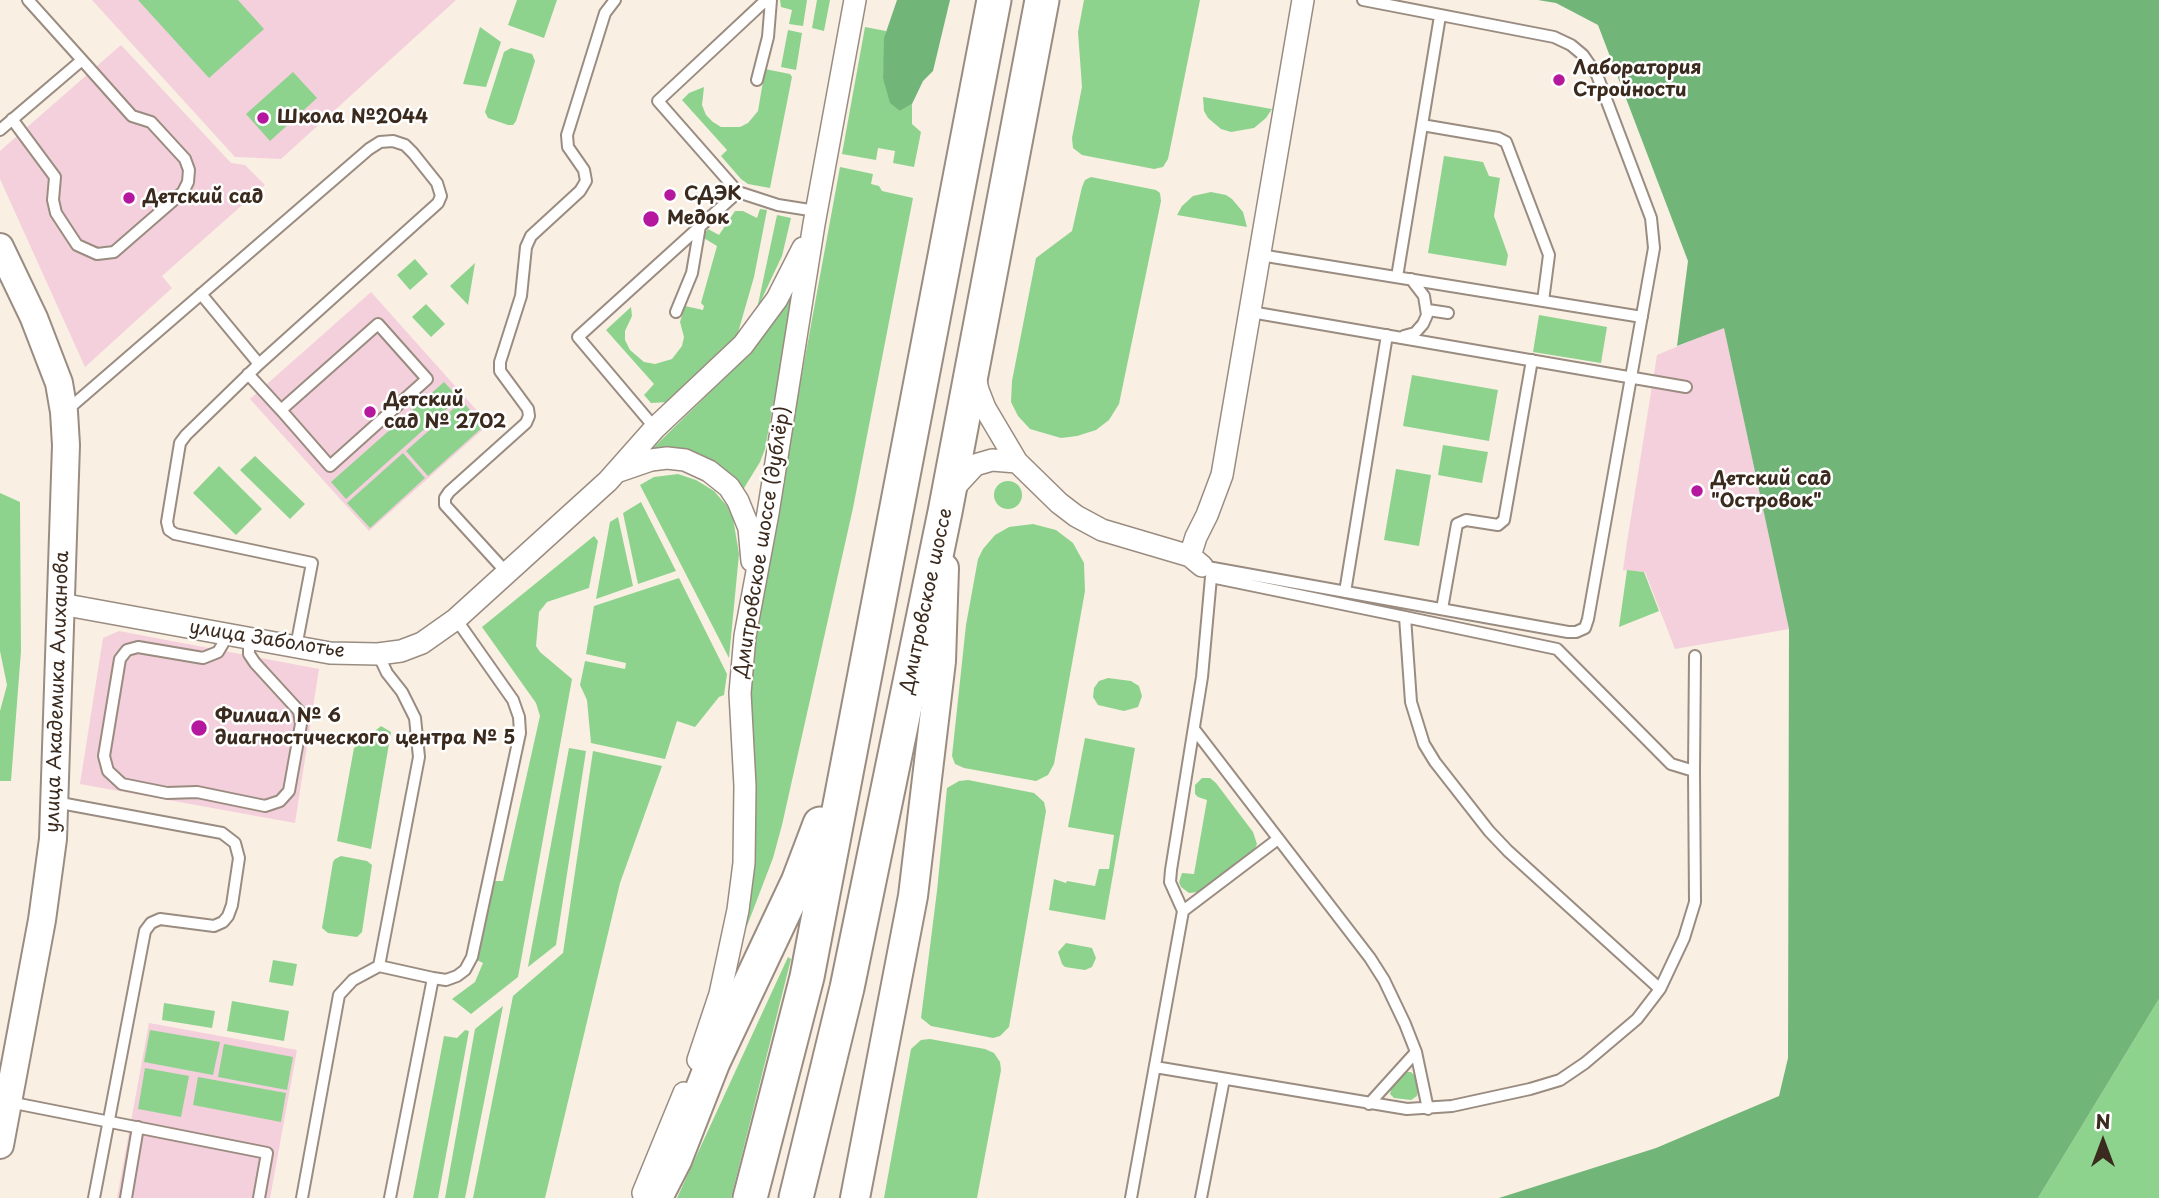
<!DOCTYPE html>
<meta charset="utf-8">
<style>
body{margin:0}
#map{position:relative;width:2159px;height:1198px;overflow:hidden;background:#faefe3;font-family:"Playpen Sans",sans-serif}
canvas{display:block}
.north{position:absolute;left:2068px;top:1107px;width:70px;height:70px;-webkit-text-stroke:5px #fff;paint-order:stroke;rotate:0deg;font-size:19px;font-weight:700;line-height:28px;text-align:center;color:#3b2a1e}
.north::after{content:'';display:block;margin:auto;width:24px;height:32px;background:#3b2a1e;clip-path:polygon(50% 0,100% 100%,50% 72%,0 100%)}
</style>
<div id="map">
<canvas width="2159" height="1198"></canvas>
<div class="north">N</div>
</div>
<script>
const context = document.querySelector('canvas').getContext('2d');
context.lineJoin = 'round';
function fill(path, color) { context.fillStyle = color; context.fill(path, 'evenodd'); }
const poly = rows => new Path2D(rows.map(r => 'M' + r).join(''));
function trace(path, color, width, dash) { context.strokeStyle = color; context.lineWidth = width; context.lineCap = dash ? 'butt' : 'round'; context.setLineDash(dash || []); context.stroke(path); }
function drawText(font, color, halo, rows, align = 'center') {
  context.font = font + ' "Playpen Sans",sans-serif'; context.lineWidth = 5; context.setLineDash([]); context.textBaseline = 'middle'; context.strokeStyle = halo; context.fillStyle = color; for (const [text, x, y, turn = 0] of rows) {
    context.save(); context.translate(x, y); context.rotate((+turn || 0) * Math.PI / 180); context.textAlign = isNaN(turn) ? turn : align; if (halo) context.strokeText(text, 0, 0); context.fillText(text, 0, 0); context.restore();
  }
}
const built = poly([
 [92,0,456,0,281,159,235,157],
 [121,45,231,163,245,165,265,185,162,276,172,288,85,367,0,179,0,151],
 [371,292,489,424,369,531,250,399],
 [1724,327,1789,629,1675,649,1645,572,1623,570,1627,542,1657,355],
 [119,631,319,669,295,823,80,784,103,638],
 [149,1023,297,1050,270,1198,117,1198]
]);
const green = poly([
 [138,0,238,0,264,29,209,78],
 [517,0,557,0,544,38,508,25],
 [780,0,807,0,803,26,789,24,792,10,781,7],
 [817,0,830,0,824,31,812,28],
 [1084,0,1200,0,1168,159,1163,167,1154,169,1082,155,1073,148,1072,138,1082,87,1078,32],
 [480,27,501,42,486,87,463,84],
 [865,27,886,31,883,78,900,111,912,104,912,124,921,132,914,167,893,163,895,151,878,148,876,160,842,154],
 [788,30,802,33,796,70,781,67],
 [511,48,532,54,535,61,516,121,513,125,508,125,488,118,485,112,504,52],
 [765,69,790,74,792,77,770,188,748,184,741,179,721,156,727,150,682,100,689,93,704,87,702,105,706,115,713,122,721,127,740,127,748,123,758,111],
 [293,72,317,98,270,141,246,114],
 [1203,97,1272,109,1266,118,1254,128,1231,132,1221,129,1208,118,1204,111],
 [1444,156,1483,162,1489,176,1500,178,1494,216,1508,255,1506,266,1428,253],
 [840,167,873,174,871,184,879,186,882,191,913,198,853,508,782,825,773,858,747,926,743,924,747,695,752,646],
 [1091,177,1156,190,1160,193,1161,201,1119,404,1109,420,1096,430,1077,436,1061,438,1030,429,1018,416,1011,402,1012,381,1036,258,1072,231,1082,187,1085,180],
 [1211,192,1226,195,1232,199,1243,212,1247,227,1177,215,1182,206,1193,196],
 [760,209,767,210,754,277,737,336,668,402,651,403,644,395,654,384,606,330,631,307,632,316,625,331,625,340,630,350,644,362,655,364,672,359,682,346,684,337,680,322,685,306,703,310,704,306,701,303,717,246,702,237,708,229,719,235,735,211,743,211,757,218],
 [777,215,791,218,782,256,757,309],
 [415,259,428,274,410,290,397,275],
 [475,263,468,305,450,286],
 [797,277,765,449,760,462,741,493,718,466,700,455,683,449,662,447,651,450,741,362,772,319],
 [426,304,445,324,431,337,412,317],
 [1539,315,1607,327,1601,363,1533,352],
 [1412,375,1498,390,1489,441,1403,426],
 [444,382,459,398,346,499,331,482],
 [462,401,484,426,428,476,406,451],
 [1443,445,1488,452,1482,483,1438,475],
 [403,453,425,478,370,528,347,503],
 [255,456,305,504,290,519,240,470],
 [219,466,262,509,236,535,193,493],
 [1396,469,1431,475,1419,546,1384,540],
 [678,474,696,480,714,491,727,506,733,518,739,554,729,658,640,485,654,477],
 '994 495a14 14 0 1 1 28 0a14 14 0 1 1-28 0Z',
 [0,493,20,502,21,651,11,781,0,781,0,711,7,685,0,651],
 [641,502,676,571,638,584,623,513],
 [618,517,633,586,596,599,610,522],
 [1033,524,1056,530,1073,543,1084,563,1085,591,1054,764,1048,775,1036,781,964,768,955,764,952,756,966,625,978,559,983,549,995,535,1009,527],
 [594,536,598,541,589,588,547,602,539,612,536,646,540,652,572,679,518,977,471,1014,452,999,475,982,483,963,475,959,491,881,503,881,540,716,536,703,482,627],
 [1627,570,1644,572,1659,611,1619,627],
 [679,578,727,674,724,695,719,697,695,727,677,721,665,759,591,743,587,700,580,685,585,661,625,669,626,663,586,654,594,606],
 [1108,678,1131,681,1139,686,1142,696,1138,707,1124,711,1098,705,1093,697,1094,688,1099,681],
 [381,726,391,732,371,849,337,841,354,748],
 [1085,738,1135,748,1105,920,1049,910,1054,879,1066,883,1067,881,1095,886,1099,869,1109,869,1114,835,1068,827],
 [569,748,586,751,556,945,528,967],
 [593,751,662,766,620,883,545,1198,473,1198,513,996,563,953],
 [1202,778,1210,778,1216,783,1253,832,1257,844,1252,854,1198,892,1189,893,1181,887,1179,882,1182,873,1194,874,1207,800,1198,797,1195,794,1195,785],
 [968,780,1034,793,1044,802,1046,811,1009,1027,1000,1036,993,1038,931,1026,921,1018,937,891,947,788,959,781],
 [341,856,367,861,372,865,362,932,357,937,328,933,322,928,333,862,335,859],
 [1066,943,1092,948,1096,958,1092,967,1085,970,1065,967,1062,964,1058,952],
 [788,957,791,959,731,1198,677,1198],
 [273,960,297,964,293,986,269,982],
 [2159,999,2159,1198,2038,1198],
 [232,1001,289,1011,284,1041,227,1031],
 [164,1003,215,1011,212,1028,162,1020],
 [503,1006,465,1198,445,1198,475,1029],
 [150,1030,220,1042,213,1075,144,1062],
 [465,1030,469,1031,438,1198,413,1198,444,1036,457,1038],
 [930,1039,985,1049,994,1053,1000,1062,1001,1070,977,1198,884,1198,911,1049,921,1040],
 [224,1044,293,1057,287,1090,218,1077],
 [145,1068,189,1076,181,1117,138,1109],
 [1407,1072,1411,1072,1416,1077,1419,1088,1417,1096,1411,1100,1394,1098,1390,1094,1392,1086],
 [198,1077,286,1093,281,1122,193,1105]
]);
const forest = poly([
 [897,0,950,0,933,71,923,81,912,104,900,111,890,103,883,78,884,38],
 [1538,0,2159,0,2159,999,2038,1198,1499,1198,1656,1148,1779,1096,1788,1058,1789,629,1724,328,1677,346,1688,261,1598,25,1556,3]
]);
const service = poly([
 [757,80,768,37,771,0],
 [12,119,55,177,53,200,56,213,77,245,97,254,114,252,183,192,188,182,189,170,185,159,151,122,132,116,82,60],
 [1422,125,1498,138,1506,142,1549,255,1543,301],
 [0,130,82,60,28,0],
 [738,192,778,205,816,211],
 [1260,255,1642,317],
 [1397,277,1440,16],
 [201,294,259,364],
 [1428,310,1448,313],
 [676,312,692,273,700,226],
 [1251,312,1686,387],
 [1404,336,1415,333,1423,324,1427,315,1424,296,1411,279],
 [248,374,281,410,330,466,427,379,378,324,281,410],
 [66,411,369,149,380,142,393,141,405,145,413,153,437,183,441,196,438,203,259,364,186,435,180,443,167,522,169,530,175,534,312,563,296,647],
 [655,428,578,337,738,192,658,101,766,0],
 [1202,566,1568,632,1576,632,1585,628,1588,619,1654,248,1651,218,1597,75,1583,55,1571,45,1554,37,1363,0],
 [507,573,445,505,445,498,449,492,526,423,529,416,528,409,500,371,500,362,521,296,526,247,531,236,580,191,586,181,584,170,568,147,567,135,605,13,615,0],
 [1345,592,1387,335],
 [1442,609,1457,524,1466,520,1498,525,1504,520,1532,360],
 [1405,617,1557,649,1671,764,1694,771,1695,902,1684,938,1660,989],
 [228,635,218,652,203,658,138,647,127,650,120,659,104,756,108,771,122,784,167,793,197,792,265,806,280,801,289,791,301,724,299,711,255,663,249,654,249,639],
 [378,654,387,673,402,692,415,718,419,757,379,966],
 [1194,729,1370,958,1384,980,1405,1024,1416,1052,1428,1109],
 [1694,771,1695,656],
 [55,802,222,833,235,843,239,858,232,905,228,916,223,922,214,926,160,919,151,923,145,931,94,1198],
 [1183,911,1278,839],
 [9,1102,267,1153,259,1198],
 [1369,1104,1416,1052],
 [126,1198,138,1127],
 [302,1198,339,995,353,980,379,966,433,978],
 [390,1198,433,978,446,980,457,976,465,970,472,957,520,733,519,717,513,700,456,619],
 [1131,1198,1183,911,1170,882,1171,870,1202,677,1211,577,1405,617,1411,702,1424,744,1435,762,1489,831,1508,851,1660,989,1637,1019,1585,1063,1560,1080,1530,1089,1452,1106,1407,1109,1155,1067],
 [1201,1198,1224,1079]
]);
const minor = poly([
 [975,377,978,390,985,408,1017,462,1059,503,1076,516,1102,530,1190,556,1202,566],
 [619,471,651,460,667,458,685,460,709,471,729,487,738,501,749,528,752,561],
 [950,492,975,465,992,460,1017,462],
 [1190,556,1196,537,1207,515,1222,475,1303,0],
 [61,604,330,653,378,654,401,651,422,643,456,619,608,481,655,428,743,345,777,299,803,248],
 [698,1060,720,994,738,910,744,863,745,786,740,693,745,636,768,513,814,224,855,0],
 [643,1193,684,1093]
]);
const tertiary = poly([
 [0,247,34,318,59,383,64,412,66,445,53,839,42,920,0,1145]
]);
const secondary = poly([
 [855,1198,913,896,941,661,944,568]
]);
const trunk = poly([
 [655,1198,675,1159,713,1062,798,882,820,824],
 [750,1198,807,977,994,0],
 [796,1198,847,988,945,512,1042,0]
]);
const markers = [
 [1559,80,7,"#b5179e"],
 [263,118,7,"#b5179e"],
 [670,195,7,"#b5179e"],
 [129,198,7,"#b5179e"],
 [651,219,9,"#b5179e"],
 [370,412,7,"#b5179e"],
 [1697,491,7,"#b5179e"],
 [199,728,9,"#b5179e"]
];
const poiNames = [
 ["Лаборатория",1573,69],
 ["Стройности",1573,91],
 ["Школа №2044",277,118],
 ["СДЭК",684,195],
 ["Детский сад",143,198],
 ["Медок",667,219],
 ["Детский",384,401],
 ["сад № 2702",384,423],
 ["Детский сад",1711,480],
 ["\"Островок\"",1711,502],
 ["Филиал № 6",215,717],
 ["диагностического центра № 5",215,739]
];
const streetNames = [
 ["Дмитровское шоссе (дублёр)",763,542,-81],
 ["Дмитровское шоссе",927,601,-78],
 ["улица Заболотье",267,640,9],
 ["улица Академика Алиханова",58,692,-88]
];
fill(built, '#f4cfdc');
fill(green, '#8dd38d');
fill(forest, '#72b578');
trace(service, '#9a8c80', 14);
trace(minor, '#9a8c80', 24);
trace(tertiary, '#9a8c80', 30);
trace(secondary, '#9a8c80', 32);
trace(trunk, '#9a8c80', 37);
trace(service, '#fff', 10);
trace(minor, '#fff', 21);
trace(tertiary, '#fff', 26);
trace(secondary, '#fff', 28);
trace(trunk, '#fff', 33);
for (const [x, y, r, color] of markers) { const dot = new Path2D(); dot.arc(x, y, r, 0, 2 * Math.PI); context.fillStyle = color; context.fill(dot); trace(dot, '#fff', 2.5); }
drawText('bold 19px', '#3b2a1e', '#fff', poiNames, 'left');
drawText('19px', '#3b2a1e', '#fff', streetNames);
</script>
